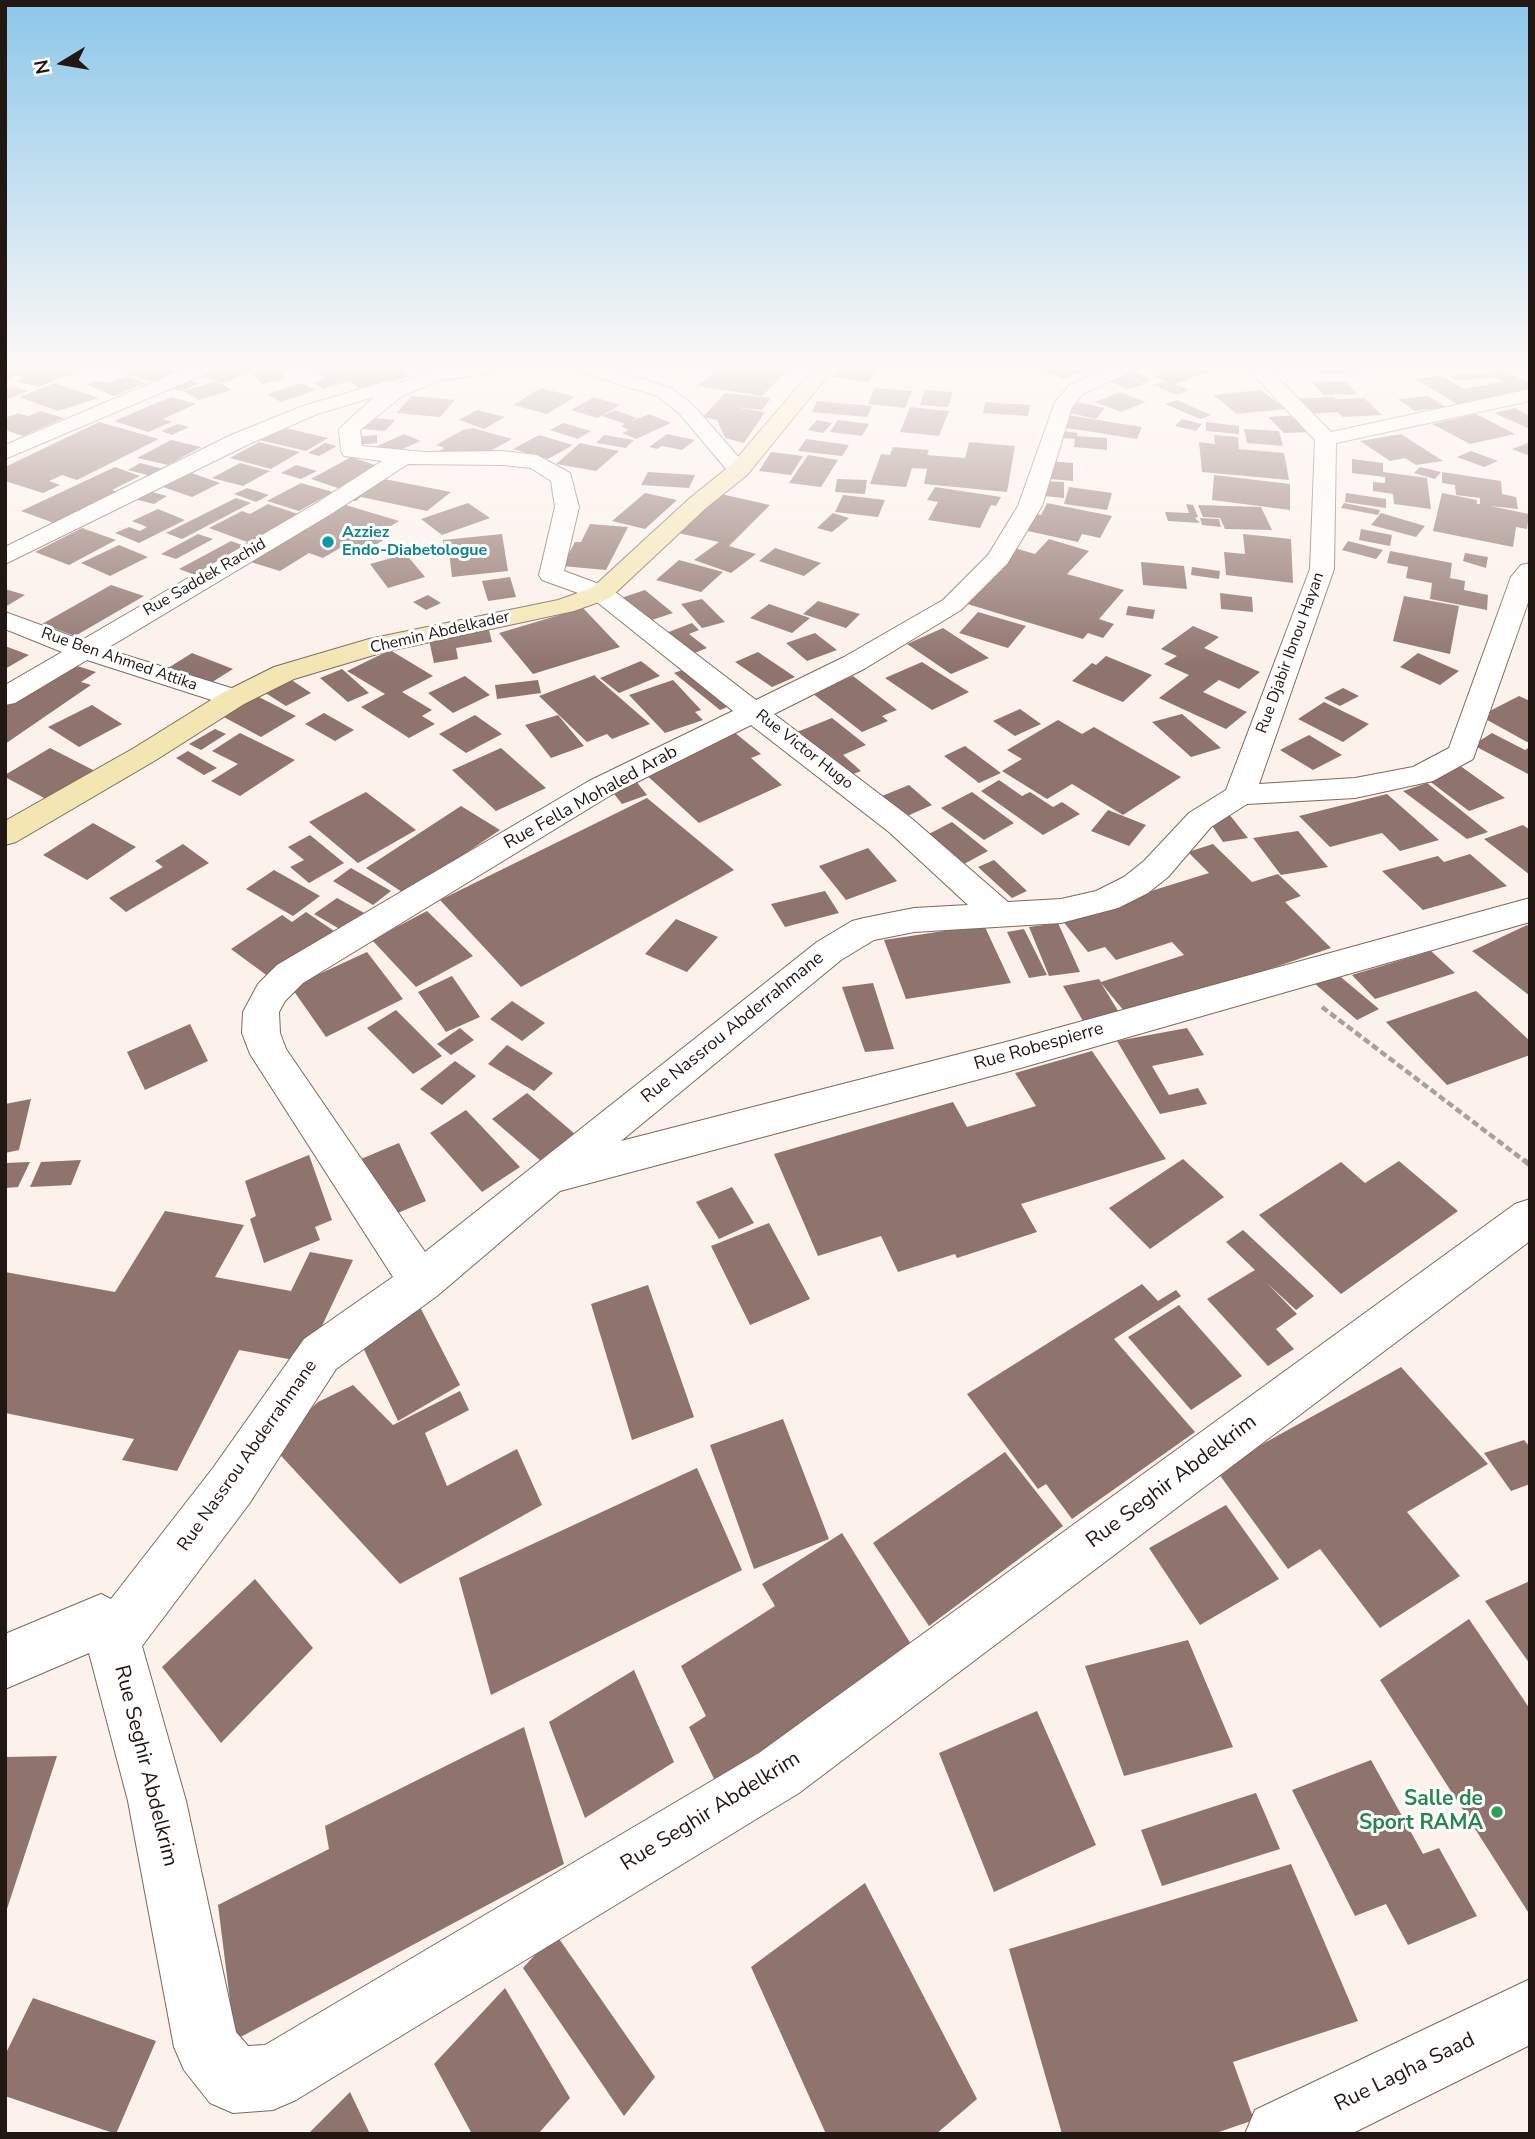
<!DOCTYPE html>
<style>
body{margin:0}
#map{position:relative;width:1535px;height:2139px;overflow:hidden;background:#fcf1eb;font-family:"Nunito Sans",sans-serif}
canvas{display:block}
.frame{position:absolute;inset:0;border:7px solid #211813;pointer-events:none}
.north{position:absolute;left:28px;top:28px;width:70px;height:70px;-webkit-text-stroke:5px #fff;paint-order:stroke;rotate:259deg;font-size:19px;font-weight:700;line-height:28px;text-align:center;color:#211813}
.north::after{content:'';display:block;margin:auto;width:24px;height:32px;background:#211813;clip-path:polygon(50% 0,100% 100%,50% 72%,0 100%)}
</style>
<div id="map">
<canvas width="1535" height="2139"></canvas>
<div class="frame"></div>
<div class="north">N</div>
</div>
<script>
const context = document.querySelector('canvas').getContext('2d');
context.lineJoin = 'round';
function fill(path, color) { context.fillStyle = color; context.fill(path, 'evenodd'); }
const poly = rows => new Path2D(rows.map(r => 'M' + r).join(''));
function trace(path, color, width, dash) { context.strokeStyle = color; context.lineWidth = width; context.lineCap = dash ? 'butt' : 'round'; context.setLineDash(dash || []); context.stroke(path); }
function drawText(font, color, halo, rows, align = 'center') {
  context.font = font + ' "Nunito Sans",sans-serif'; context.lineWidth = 6; context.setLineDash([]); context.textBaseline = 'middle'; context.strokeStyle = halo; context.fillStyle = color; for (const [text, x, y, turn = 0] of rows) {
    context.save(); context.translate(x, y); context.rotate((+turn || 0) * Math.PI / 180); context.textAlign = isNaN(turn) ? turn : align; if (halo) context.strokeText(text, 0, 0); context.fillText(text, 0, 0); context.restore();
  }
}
const building = poly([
 [33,368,85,368,39,387,15,381,24,377,15,375,5,380,5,369,23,372],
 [110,368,185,368,152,382],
 [213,368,260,368,224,383,197,375],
 [274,368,287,378,262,384,251,373],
 [335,368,398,368,411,376,361,390,350,381,323,389,314,382,325,379,316,373],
 [718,368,776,368,788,370,762,396,698,386],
 [839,368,880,368,869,382,832,377],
 [1034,368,1091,368,1064,379],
 [1150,368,1202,368,1211,371,1175,384,1189,390,1177,395,1153,385,1164,381,1153,377,1164,373],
 [1316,368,1353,368,1359,372,1324,375],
 [1132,370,1152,380,1143,383,1126,374,1144,385,1126,389,1105,378],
 [1504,370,1530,384,1530,393,1459,405,1415,379,1440,375,1464,389,1504,382,1486,373],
 [1483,373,1490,378,1456,380,1449,376],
 [127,376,146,383,114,396,86,384,99,380,107,383],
 [188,380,199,383,182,391,170,388],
 [216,381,232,390,199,400,183,391],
 [1345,381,1358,394,1324,395,1312,382],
 [55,383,99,398,58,411,19,397],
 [302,383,316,390,281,402,267,394],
 [5,387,17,388,28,391,5,400],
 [541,388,575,397,547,414,513,405],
 [875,388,912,391,905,408,868,404],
 [925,390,953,392,948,407,920,405],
 [1261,390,1286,409,1237,414,1213,395],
 [1120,392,1146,402,1121,412,1095,402],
 [725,393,771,398,762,410,733,407,765,412,744,443,725,438,717,420,703,417],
 [412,396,455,400,440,417,396,413],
 [1428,396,1446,407,1415,411,1398,399],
 [171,397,196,404,163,419,172,422,148,432,114,421],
 [594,397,620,405,598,418,571,410],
 [1333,397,1336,399,1364,398,1382,415,1343,417,1338,412,1308,414,1293,399],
 [1177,400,1211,415,1200,419,1165,404],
 [817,401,872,406,867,417,812,412],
 [985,402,1030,405,1028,416,983,413],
 [1076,402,1105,408,1096,419,1066,412],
 [910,407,949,411,939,436,900,432],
 [1515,408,1530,416,1530,429,1494,413],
 [477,410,505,417,484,429,459,420],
 [615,410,637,418,630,422,649,414,671,423,636,439,622,433,629,430,621,426,625,424,602,416],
 [40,411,64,418,23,436,5,430,5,418,18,413,28,416],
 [1476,414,1515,434,1470,444,1432,424],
 [1067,415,1142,427,1137,439,1061,427],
 [1297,415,1314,432,1284,433,1268,417],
 [373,418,395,420,385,431,362,429],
 [1182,419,1202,424,1196,431,1175,426],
 [817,420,832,423,823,433,808,430],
 [838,420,869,424,862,436,830,432],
 [99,422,159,439,77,480,62,475,49,481,60,485,43,493,5,481,5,467],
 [1206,422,1239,426,1239,434,1206,431],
 [563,423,591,431,578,439,550,430],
 [178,424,189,427,172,435,161,431],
 [277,426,328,438,306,451,255,439],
 [473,428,512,439,483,455,468,451,456,457,437,452,445,448,436,445,463,430],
 [1244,429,1279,431,1283,446,1247,443],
 [1063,431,1077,433,1077,436,1107,438,1107,450,1074,447,1075,439,1062,438],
 [404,434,421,441,390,454,373,448],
 [667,434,695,440,682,450,662,446,657,449,649,447],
 [1401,434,1443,461,1416,465,1405,458,1390,461,1360,441],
 [377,435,377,443,356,445,356,437],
 [539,435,573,445,548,459,513,449],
 [604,435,634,440,626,448,596,443],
 [1214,435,1238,437,1239,449,1284,453,1289,480,1202,472,1199,442,1215,444],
 [806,439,849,445,842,456,798,451],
 [171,440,201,447,168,465,137,458],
 [259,442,300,452,271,469,230,458],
 [969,442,1015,446,1007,492,924,484,927,469,912,468,906,487,870,484,881,454,890,455,893,447,929,450,927,455,965,458],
 [325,443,337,446,319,456,308,453],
 [580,443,619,451,596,471,556,464],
 [1528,443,1530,456,1512,449],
 [1471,451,1498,461,1484,467,1457,457],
 [771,452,803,456,791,475,759,471],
 [808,455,838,460,821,487,789,483],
 [351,457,378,466,338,488,311,479],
 [1352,459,1383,463,1383,472,1427,478,1431,509,1394,504,1393,494,1373,491,1373,482,1385,483,1385,477,1352,473],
 [1050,461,1073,463,1073,481,1050,479],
 [140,463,163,469,151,476,128,470],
 [240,463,270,471,243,486,212,478],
 [296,465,317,471,301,479,281,473],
 [115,467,140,476,112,490,121,493,57,524,21,511],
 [1420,467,1441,472,1435,479,1414,473],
 [189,472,220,483,192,497,160,486],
 [648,472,695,475,689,488,641,485],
 [1442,472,1501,481,1502,494,1516,497,1518,509,1490,506,1529,514,1527,529,1516,527,1513,547,1433,531,1442,493,1477,500,1477,504,1480,504,1480,498,1456,495,1455,485,1442,483],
 [1214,475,1290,484,1290,510,1212,500],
 [374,477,451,492,427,511,361,497,356,501,344,499],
 [837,479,867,480,865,494,835,492],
 [1043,481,1064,482,1064,498,1044,496],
 [301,483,333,492,299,511,267,501],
 [935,487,1001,497,996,506,991,505,980,528,928,520,938,502,927,500],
 [1069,487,1112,493,1107,510,1064,504],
 [247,488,269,495,256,502,234,494],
 [148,491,167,496,154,504,134,499],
 [645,493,677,500,645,529,612,521],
 [1346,493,1386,499,1386,508,1345,502],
 [721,494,770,505,729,546,756,554,731,573,694,560,719,542,678,533],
 [843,495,885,500,878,517,835,512],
 [236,498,251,503,182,539,166,533],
 [339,503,399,521,380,533,390,536,361,554,340,548,323,558,309,553,280,571,244,560],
 [468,503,490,518,442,535,421,519],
 [1047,503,1112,516,1100,538,1082,534,1078,542,1023,530,1034,513,1041,515],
 [1344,503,1380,510,1378,515,1341,508],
 [268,504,301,515,250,543,209,528,242,511,250,514],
 [1186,504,1193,505,1198,517,1195,518,1200,523,1168,521,1165,512,1189,513],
 [1198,505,1261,507,1272,530,1225,529,1220,518,1203,517],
 [158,509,185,520,139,543,115,533,129,527,140,531,147,527,132,521],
 [833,513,849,518,832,532,817,528],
 [1381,513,1425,526,1416,537,1371,525],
 [1200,518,1219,519,1221,527,1202,525],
 [590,524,628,527,606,570,562,566,575,542,581,542],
 [82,528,116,540,69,565,35,552],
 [1361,529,1392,535,1390,546,1359,540],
 [198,534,213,539,176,559,161,554],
 [502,534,508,571,452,577,449,552,444,552,443,540],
 [1243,534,1291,539,1293,583,1226,575,1224,552,1245,554],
 [1049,539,1089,551,1067,574,1124,590,1099,619,1114,624,1103,638,1088,633,1083,639,964,603,1011,547,1035,554],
 [231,541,250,548,198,576,179,569],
 [1348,541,1383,550,1376,559,1342,550],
 [119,545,148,557,110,576,81,563],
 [775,548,821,563,804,576,759,561],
 [1390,551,1452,563,1450,578,1465,581,1464,590,1488,595,1487,610,1430,599,1432,583,1406,578,1408,567,1387,563],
 [1465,553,1488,557,1486,568,1463,561],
 [406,554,425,577,388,588,370,564],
 [679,560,723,572,701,592,656,580],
 [1141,562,1184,566,1187,589,1143,585],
 [1192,567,1220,571,1219,579,1191,575],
 [510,577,516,597,488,601,482,581],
 [111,585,144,596,75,636,42,624],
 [5,589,25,595,5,607],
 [645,590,673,613,646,622,618,599],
 [1220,593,1252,597,1253,612,1221,609],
 [428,595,441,603,426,610,413,602],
 [1404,596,1459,606,1450,654,1393,641],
 [702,599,725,622,702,628,681,604],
 [818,601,860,614,846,628,803,614],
 [769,604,810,618,792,633,750,618],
 [1128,606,1155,610,1153,619,1126,615],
 [583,608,620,647,533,674,499,633],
 [978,612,1026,626,1008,648,959,633],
 [692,623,699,630,689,634,707,648,692,654,666,633],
 [1193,626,1219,637,1204,648,1260,672,1239,689,1219,680,1203,692,1247,712,1226,729,1159,698,1189,675,1164,664,1177,656,1161,649],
 [943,628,989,658,951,674,907,644],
 [489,630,492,642,456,648,458,659,434,663,429,640],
 [815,633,837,650,807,661,786,643],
 [5,646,29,655,5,669],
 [390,650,433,676,402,692,432,710,422,716,435,724,409,738,361,707,385,694,347,671],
 [758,652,795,677,772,687,735,662],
 [192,653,233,669,209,684,168,668],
 [1418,653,1459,671,1440,685,1400,667],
 [1106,656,1152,675,1123,702,1072,681,1092,663,1096,665],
 [641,661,660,676,619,693,600,678],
 [922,662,969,692,932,710,885,678],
 [68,663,96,672,81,682,91,685,5,744,5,705],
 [691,667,737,703,720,710,674,673],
 [342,669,369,693,348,702,320,678],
 [595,675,596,677,650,724,612,739,607,734,587,742,539,696],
 [465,676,490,695,453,713,428,693],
 [853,676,897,710,882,716,888,721,862,732,812,693],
 [290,679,311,693,286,706,264,692],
 [538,680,541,693,497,699,495,685],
 [673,680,701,710,695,712,703,720,665,733,629,695],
 [1343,688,1359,696,1340,706,1324,698],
 [255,695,296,716,261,737,220,715],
 [1519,696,1530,701,1530,741,1527,742,1480,716],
 [1324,702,1369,724,1343,742,1298,719],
 [92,705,122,724,79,747,48,727],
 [1020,709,1041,724,1015,736,993,721],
 [324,713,354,730,335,741,305,724],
 [1182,714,1221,748,1191,757,1152,722],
 [475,715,502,734,466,753,439,734],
 [558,715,584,746,551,758,525,725],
 [832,718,866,745,843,755,861,771,848,776,797,732],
 [1058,720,1082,734,1094,727,1181,777,1123,815,1072,784,1047,799,1002,771,1022,759,1007,750],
 [215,729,226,734,201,750,189,744],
 [734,732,761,754,751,758,782,785,699,823,642,771],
 [240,733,295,760,240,796,211,781,238,764,212,751],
 [1492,733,1525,750,1530,747,1530,775,1473,745],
 [1309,735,1342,755,1313,770,1280,750],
 [965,746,1001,773,979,783,944,756],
 [50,748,95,771,48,800,5,777,5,775],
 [501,748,546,788,496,811,452,770],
 [188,751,217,768,204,775,176,758],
 [1459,765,1505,798,1469,811,1424,777],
 [999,780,1022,796,1030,792,1053,807,1062,802,1080,814,1043,835,981,791],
 [636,781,647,795,622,804,611,790],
 [1427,783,1447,799,1488,832,1467,839,1403,791],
 [909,785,932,805,905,817,882,796],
 [366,792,416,830,358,863,309,822],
 [972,792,1014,823,984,840,941,808],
 [1387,794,1439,840,1400,851,1382,833,1330,847,1299,816],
 [647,798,734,870,521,987,440,900],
 [461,806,500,830,405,894,366,868],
 [1108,810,1146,825,1129,846,1091,831],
 [1229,814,1248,838,1223,842,1206,817],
 [952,822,988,851,964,864,927,835],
 [93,823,136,847,87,880,43,855],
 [1523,825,1530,830,1530,875,1484,839],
 [1298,831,1328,867,1281,875,1253,838],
 [310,835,344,863,309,883,290,867,304,860,288,847],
 [183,844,209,863,126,912,109,898,163,867,155,861],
 [1213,844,1252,882,1278,874,1301,896,1285,902,1331,948,1129,1017,1101,983,1120,1014,1083,1021,1063,986,1099,979,1101,982,1184,955,1172,942,1116,960,1105,947,1088,952,1061,919,1209,873,1188,852],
 [868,848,897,881,846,900,819,866],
 [1470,854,1507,886,1423,910,1382,871,1438,856,1444,862],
 [994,860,1027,891,1012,898,978,867],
 [351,868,391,891,373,905,333,881],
 [274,870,290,879,320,896,293,916,246,889],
 [825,891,839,913,785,927,771,904],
 [337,898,366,914,343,931,314,914],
 [427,911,473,956,416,987,372,940],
 [306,912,340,935,273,980,231,949,282,915,292,922],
 [676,919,718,937,687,972,645,954],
 [1058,923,1080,972,1049,976,1029,927],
 [984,925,1011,983,906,999,884,940],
 [1527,925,1530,927,1530,996,1472,951],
 [1024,929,1047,975,1029,978,1007,932],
 [1431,951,1455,973,1375,999,1352,975],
 [367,952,403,999,326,1037,291,987],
 [1336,973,1379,1009,1357,1020,1314,983],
 [452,976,480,1017,446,1032,418,992],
 [873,983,894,1049,865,1052,842,987],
 [1476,991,1530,1041,1530,1055,1447,1085,1386,1022],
 [512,1001,545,1023,522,1041,490,1019],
 [396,1010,442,1056,413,1074,367,1028],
 [190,1024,208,1061,145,1090,127,1052],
 [460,1028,474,1040,451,1055,437,1044],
 [1187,1028,1204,1055,1152,1066,1169,1095,1198,1088,1207,1104,1160,1114,1117,1041],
 [507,1045,553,1073,534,1091,488,1064],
 [1092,1051,1166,1159,1021,1204,1037,1232,957,1258,955,1254,898,1272,881,1236,818,1256,774,1154,953,1102,967,1127,1036,1106,1015,1073],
 [455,1061,476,1076,442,1105,420,1089],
 [527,1093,575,1134,541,1161,492,1119],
 [31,1099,19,1150,5,1153,5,1104],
 [466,1110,520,1167,482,1192,430,1133],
 [399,1143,426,1201,386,1218,361,1159],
 [309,1155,332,1220,315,1227,320,1240,264,1263,250,1219,256,1216,245,1181],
 [1183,1159,1224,1197,1150,1249,1109,1208],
 [81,1160,71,1185,30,1187,41,1162],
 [1399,1161,1458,1211,1341,1294,1259,1215,1341,1162,1365,1183],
 [30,1162,18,1187,5,1188,5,1163],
 [732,1187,754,1223,719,1239,696,1202],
 [165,1211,244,1225,215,1277,291,1291,310,1252,353,1260,305,1362,239,1350,177,1471,122,1460,134,1439,5,1413,5,1272,115,1292],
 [769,1223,810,1299,750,1325,711,1246],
 [1243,1230,1314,1296,1296,1310,1267,1283,1297,1314,1276,1329,1294,1349,1268,1366,1207,1299,1255,1270,1226,1242],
 [1142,1284,1158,1301,1176,1290,1181,1296,1114,1339,1195,1432,1072,1519,1046,1484,1038,1489,967,1394],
 [648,1285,694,1417,632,1440,591,1304],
 [418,1303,460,1385,398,1421,357,1335],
 [1179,1305,1242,1376,1191,1410,1128,1337],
 [1401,1367,1488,1464,1407,1512,1460,1576,1380,1628,1320,1549,1288,1569,1216,1470],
 [353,1385,393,1425,460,1391,469,1410,425,1433,447,1486,517,1449,542,1505,400,1584,271,1445,318,1402],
 [783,1419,829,1539,754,1569,710,1445],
 [1524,1440,1530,1447,1530,1484,1511,1491,1484,1453],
 [1005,1452,1063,1526,929,1626,873,1543],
 [697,1468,742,1570,491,1695,459,1578],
 [1226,1505,1279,1579,1200,1625,1149,1548],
 [842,1533,914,1649,717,1785,689,1727,706,1716,681,1666,775,1606,762,1584],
 [255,1579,313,1648,221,1743,162,1667],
 [1530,1581,1530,1664,1485,1601],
 [1469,1619,1530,1709,1530,1915,1380,1680],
 [1188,1640,1233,1747,1124,1776,1085,1666],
 [634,1670,674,1762,585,1818,549,1722],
 [1037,1711,1096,1845,994,1892,939,1753],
 [524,1727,564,1864,235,2040,218,1905,329,1849,325,1826],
 [57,1756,6,1912,5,1912,5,1757],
 [1371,1760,1423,1854,1439,1848,1477,1916,1408,1945,1386,1904,1355,1916,1292,1790],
 [1256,1793,1280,1849,1162,1886,1141,1830],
 [1291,1864,1358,2021,1233,2062,1254,2120,1213,2134,1062,2134,1009,1949],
 [865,1883,977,2099,936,2134,826,2134,751,1967],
 [555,1933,655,2077,624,2116,523,1968],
 [505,1988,570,2098,538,2134,472,2134,434,2064],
 [33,1998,156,2041,116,2134,5,2096,5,2055],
 [350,2092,370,2134,308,2134]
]);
const pathFar1 = poly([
 [1322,1007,1526,1162]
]);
const path = poly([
 [1524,1160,1530,1165]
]);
const street = poly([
 [187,368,213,368,210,372,5,459,5,445,187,368],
 [431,368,498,368,488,374,442,380,402,396,360,430,362,446,425,452,503,451,537,455,570,473,579,507,564,571,610,588,756,700,844,657,943,600,988,555,1018,506,1055,402,1070,385,1108,368,1134,368,1131,372,1084,393,1072,407,1042,506,1007,564,961,610,864,669,774,714,911,818,1008,902,1061,899,1096,891,1124,877,1144,861,1189,813,1226,790,1310,569,1315,440,1247,368,1268,368,1331,432,1530,389,1530,401,1336,443,1334,569,1259,784,1355,778,1413,767,1449,748,1511,577,1521,565,1530,563,1530,597,1473,759,1433,781,1355,798,1247,804,1211,827,1168,877,1148,893,1118,908,1061,923,914,932,874,940,841,960,621,1141,1010,1041,1530,898,1530,922,1010,1071,560,1191,437,1296,336,1369,249,1504,142,1646,186,1801,236,2032,248,2046,265,2045,759,1753,1515,1204,1530,1199,1530,1241,799,1793,296,2100,273,2110,233,2113,210,2103,184,2070,174,2047,128,1801,89,1653,5,1689,5,1634,101,1594,111,1599,213,1468,304,1339,393,1277,250,1054,242,1033,243,1012,258,984,277,965,589,781,733,711,592,598,542,580,539,575,555,507,551,481,531,468,503,465,408,464,331,514,106,649,244,692,248,698,244,704,234,707,224,704,87,660,15,703,5,705,5,685,62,652,5,629,5,612,82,640,315,504,382,461,352,457,344,456,341,451,339,429,374,397,317,414,247,445,5,564,5,547,231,435,303,406,391,380,399,383,430,371,431,368],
 [751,725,889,832,968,905,914,908,864,918,852,921,817,942,425,1252,286,1049,280,1033,279,1012,285,1001,303,983,611,795,751,725],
 [577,368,607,368,671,388,693,405,750,470,747,475,739,477,731,475,679,413,657,396,580,372,577,368],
 [1530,1979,1530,2045,1351,2134,1245,2134,1255,2110,1530,1979]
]);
const secondary = poly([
 [814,368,834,368,747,475,706,508,610,598,574,611,384,652,294,679,244,704,156,760,16,842,5,845,5,821,134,748,224,692,274,667,369,639,558,600,592,588,690,498,731,465,814,368]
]);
const markers = [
 [328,542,7,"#0f9aa8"],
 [1497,1812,7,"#2e9e5b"]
];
const farCulturenames = [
 ["Azziez",342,533],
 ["Endo-Diabetologue",342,551]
];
const farStreetnames = [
 ["Rue Saddek Rachid",205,578,-30],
 ["Chemin Abdelkader",440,633,-13],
 ["Rue Djabir Ibnou Hayan",1291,653,-70],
 ["Rue Ben Ahmed Attika",119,660,19],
 ["Rue Victor Hugo",804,750,38]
];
const streetNames = [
 ["Rue Fella Mohaled Arab",591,798,-29],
 ["Rue Nassrou Abderrahmane",733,1028,-39],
 ["Rue Robespierre",1039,1047,-16],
 ["Rue Nassrou Abderrahmane",248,1456,-55]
];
const nearStreetnames = [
 ["Rue Seghir Abdelkrim",1172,1482,-37],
 ["Rue Seghir Abdelkrim",145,1766,76],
 ["Rue Seghir Abdelkrim",711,1812,-32],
 ["Rue Lagha Saad",1405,2073,-26]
];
const nearLeisurenames = [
 ["Salle de",1483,1800],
 ["Sport RAMA",1483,1824]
];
fill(building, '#8f736d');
trace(street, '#7f685a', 2);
trace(secondary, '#7f685a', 2);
trace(pathFar1, '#aaa09a', 4.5, [7, 3.5]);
trace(path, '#aaa09a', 5, [9, 4.5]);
fill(street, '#fff');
fill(secondary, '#f4e6b3');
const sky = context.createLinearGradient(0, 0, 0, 667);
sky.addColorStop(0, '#8cc7ea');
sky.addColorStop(0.55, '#fef9f6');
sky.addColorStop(1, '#fef9f600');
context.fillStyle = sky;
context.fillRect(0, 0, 1535, 667);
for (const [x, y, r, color] of markers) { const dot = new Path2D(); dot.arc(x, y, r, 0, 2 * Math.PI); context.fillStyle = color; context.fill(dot); trace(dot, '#fff', 2.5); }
drawText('bold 16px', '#0d838f', '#fff', farCulturenames, 'left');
drawText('16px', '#211813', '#fff', farStreetnames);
drawText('18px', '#211813', '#fff', streetNames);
drawText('21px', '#211813', '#fff', nearStreetnames);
drawText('bold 21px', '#27864d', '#fff', nearLeisurenames, 'right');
</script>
